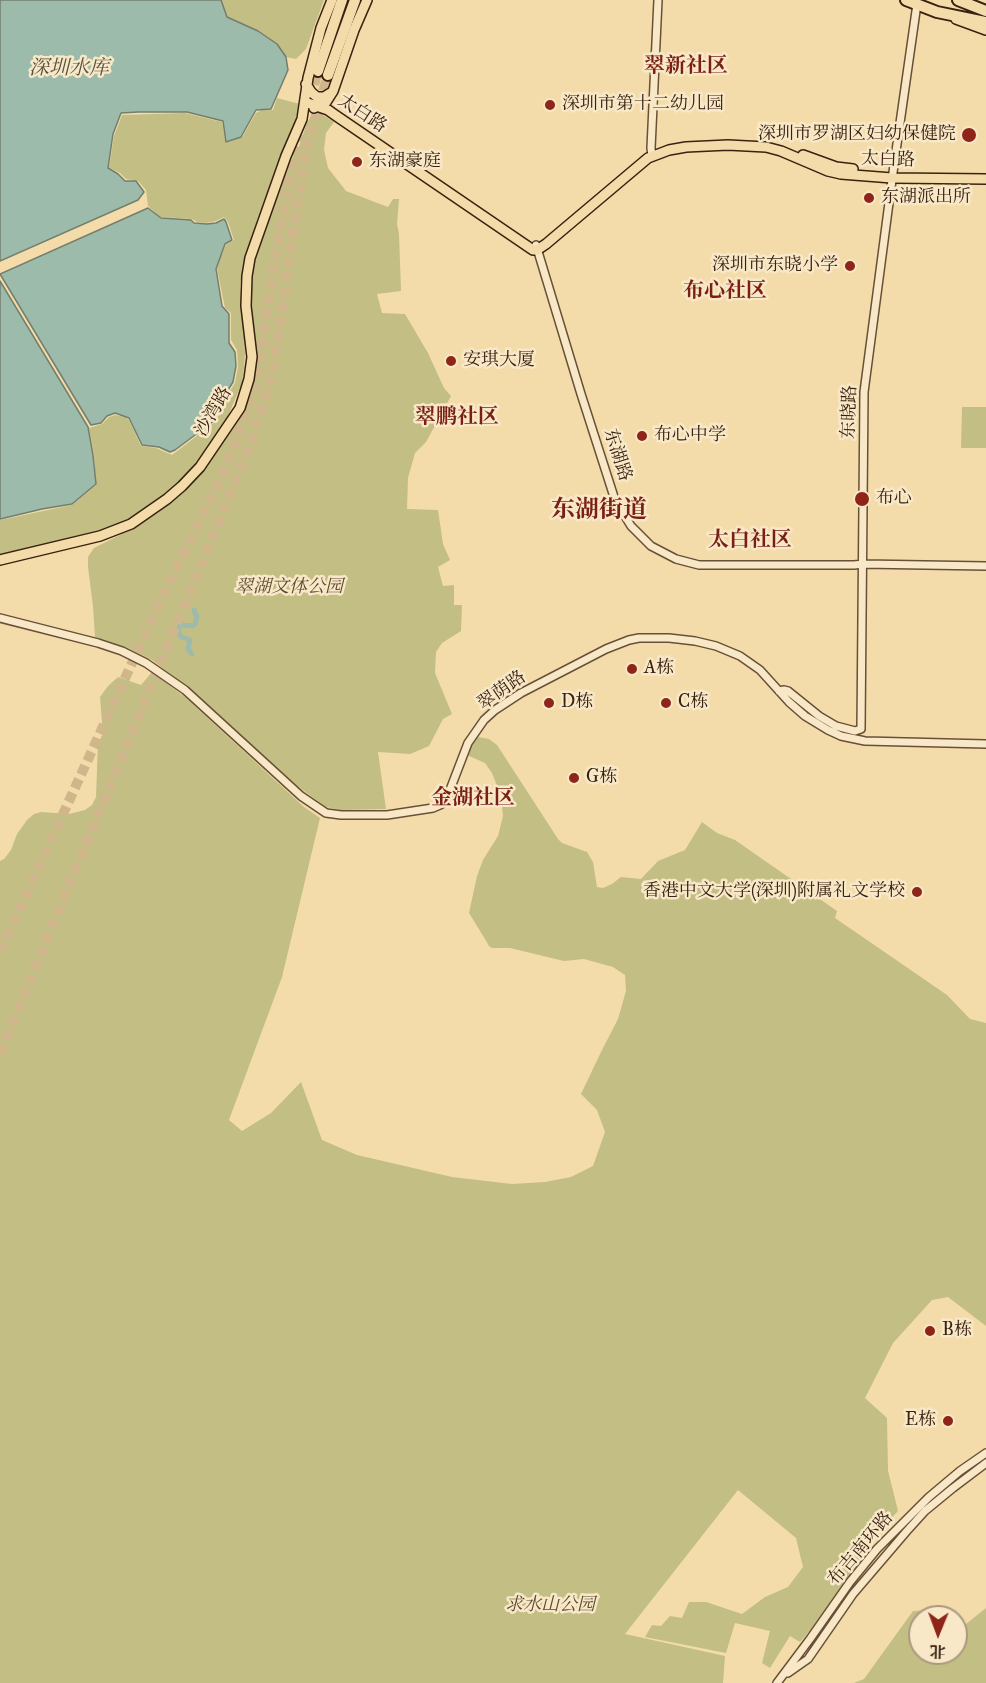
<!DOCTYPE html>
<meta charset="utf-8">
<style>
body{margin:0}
#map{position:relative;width:986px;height:1683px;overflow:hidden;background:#f4dcaa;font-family:"IM FELL Great Primer","Noto Serif SC",serif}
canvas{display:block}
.north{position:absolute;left:908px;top:1605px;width:60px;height:60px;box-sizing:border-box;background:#f8e8c8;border:2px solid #ac997f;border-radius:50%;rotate:181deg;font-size:16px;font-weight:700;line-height:24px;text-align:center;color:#392211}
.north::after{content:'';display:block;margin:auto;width:21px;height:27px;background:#8f2418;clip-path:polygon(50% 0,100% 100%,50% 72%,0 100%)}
</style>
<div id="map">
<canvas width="986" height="1683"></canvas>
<div class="north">北</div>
</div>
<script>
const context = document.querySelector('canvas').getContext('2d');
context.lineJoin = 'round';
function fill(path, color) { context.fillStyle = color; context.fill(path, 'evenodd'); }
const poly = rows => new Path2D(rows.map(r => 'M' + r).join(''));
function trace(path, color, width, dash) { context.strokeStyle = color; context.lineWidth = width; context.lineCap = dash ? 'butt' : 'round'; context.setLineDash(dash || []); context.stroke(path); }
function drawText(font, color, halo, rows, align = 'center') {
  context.font = font + ' "IM FELL Great Primer","Noto Serif SC",serif'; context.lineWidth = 5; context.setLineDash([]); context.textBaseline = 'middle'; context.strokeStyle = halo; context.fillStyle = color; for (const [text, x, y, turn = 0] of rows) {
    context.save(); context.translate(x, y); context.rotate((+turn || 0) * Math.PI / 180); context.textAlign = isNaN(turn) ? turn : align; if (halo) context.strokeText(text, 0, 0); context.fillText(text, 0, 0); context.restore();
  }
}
const green = poly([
 [221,0,324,0,306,49,296,59,286,57,277,44,258,31,227,17],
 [277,98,300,104,294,124,258,217,243,265,240,286,245,352,244,368,242,383,225,423,211,445,177,484,167,494,129,519,108,529,0,554,0,520,72,505,96,485,94,454,89,428,102,424,109,417,115,415,125,417,129,420,141,446,156,448,172,455,216,421,224,400,235,383,238,367,237,350,231,340,231,313,225,308,217,269,220,259,226,245,234,240,228,222,224,217,216,221,206,223,197,222,192,219,160,217,148,206,146,190,138,181,126,179,120,173,109,168,114,136,122,115,185,113,222,122,226,143,243,136,256,113,262,110,273,110],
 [321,114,334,122,326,133,324,150,328,168,346,191,388,207,393,199,399,199,397,224,399,234,401,291,377,294,382,313,405,314,428,353,444,388,451,396,426,442,415,453,408,478,407,509,438,510,443,544,450,560,438,567,443,586,454,585,454,605,462,605,461,631,442,643,436,652,435,673,452,714,443,719,429,746,410,754,378,752,386,809,340,810,326,807,296,785,188,688,152,660,128,648,95,637,93,606,88,567,88,557,94,548,138,526,159,512,183,492,208,464,235,426,246,407,253,384,256,358,251,303,251,286,256,252,292,158,298,149,307,123,310,118],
 [962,407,986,407,986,448,961,448],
 [152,672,186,698,304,807,320,818,282,977,229,1120,242,1131,271,1113,301,1082,322,1140,357,1155,452,1177,512,1184,545,1182,571,1177,593,1166,605,1132,597,1110,581,1094,601,1052,618,1019,626,991,625,975,613,967,584,959,564,961,510,948,492,948,489,946,485,939,469,913,477,876,483,860,498,836,503,816,501,796,492,773,485,763,467,755,472,744,478,737,489,739,497,745,558,839,562,843,587,852,593,862,597,887,603,888,612,884,621,877,641,879,658,861,685,850,702,822,717,833,735,840,837,911,835,918,947,995,970,1019,986,1023,986,1326,948,1297,932,1300,893,1343,865,1398,887,1418,888,1471,898,1511,866,1546,842,1593,800,1642,790,1636,770,1668,762,1663,770,1631,735,1623,726,1653,645,1637,652,1625,661,1626,670,1616,682,1618,689,1602,706,1602,742,1614,765,1597,788,1587,803,1567,796,1538,738,1490,625,1634,725,1656,723,1683,0,1683,0,861,4,859,11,850,17,834,27,820,34,814,41,812,69,814,85,810,92,805,96,797,98,743,103,734,100,697,108,686,118,677,141,685],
 [986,1608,986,1683,854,1683,864,1679,913,1611,929,1610,937,1617,920,1617,920,1653,956,1653,956,1632]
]);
const water = poly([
 [0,0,221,0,227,17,258,31,277,44,286,57,288,70,271,109,256,110,241,137,226,142,223,121,187,112,138,112,121,113,113,134,108,168,118,174,125,181,136,181,144,192,138,200,0,261,0,0],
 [148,208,161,218,191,220,194,223,207,224,216,223,224,219,226,222,232,240,225,244,216,269,222,306,229,314,229,343,235,352,236,366,233,382,223,398,215,420,175,450,170,452,159,447,142,445,129,418,115,413,107,416,101,423,91,425,0,274,148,208],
 [0,281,88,427,93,455,96,484,72,504,42,509,0,519,0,281]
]);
const canal = poly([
 [192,654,188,649,190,640,180,636,178,630,181,625,192,626,195,624,197,617,194,610]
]);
const highwayTunnel = poly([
 [310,99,318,71],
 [0,952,159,604,215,490,236,442,259,371,268,303,294,150,299,134],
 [0,1053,250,446,273,373,305,152,328,75]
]);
const minor = poly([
 [652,156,651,148,658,0],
 [536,245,581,394,615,500,631,526,651,546,676,559,699,565,854,565,863,564,986,566],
 [0,618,98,643,122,651,146,663,185,690,301,796,326,813,341,815,387,815,433,808,440,805,445,802,448,795,468,743,484,720,495,710,521,693,606,649,629,640,639,638,669,638,695,641,716,646,740,656,760,670,789,702,805,716,828,730,841,736,865,741,986,744],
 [779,691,784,690,788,691,819,716,836,726,855,731,861,729,864,392,894,165,917,4],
 [788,1673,808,1659,853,1594,906,1532,925,1511,953,1488,986,1463],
 [777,1683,810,1639,850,1582,877,1549,929,1497,960,1471,986,1453]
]);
const major = poly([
 [956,19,986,30],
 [306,84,311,92,317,97,324,97,332,92],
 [305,102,328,110,335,115,533,250,537,250,546,244,648,158,669,150,686,147,728,145,766,147,781,151,828,171,841,174,892,178,986,179],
 [314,108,326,102,333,91,354,30,367,0],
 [803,155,836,167,853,169],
 [0,560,100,536,131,524,167,499,182,486,200,467,240,408,249,379,252,357,246,306,247,276,250,258,286,156,302,119,308,78,321,28,332,0]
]);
const highway = poly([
 [906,0,937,12,986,22],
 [958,0,986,11],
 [318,71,342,0],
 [328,75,355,0]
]);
const markers = [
 [550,105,6,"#8f2418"],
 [969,135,8,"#8f2418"],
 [357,162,6,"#8f2418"],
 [869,198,6,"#8f2418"],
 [850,266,6,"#8f2418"],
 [451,361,6,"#8f2418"],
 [642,436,6,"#8f2418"],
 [862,499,8,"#8f2418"],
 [632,669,6,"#8f2418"],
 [549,703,6,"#8f2418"],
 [666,703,6,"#8f2418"],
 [574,778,6,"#8f2418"],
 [917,892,6,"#8f2418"],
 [930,1331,6,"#8f2418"],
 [948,1421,6,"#8f2418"]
];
const poiNames = [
 ["深圳市第十二幼儿园",562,105],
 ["深圳市罗湖区妇幼保健院",956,135,"right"],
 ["东湖豪庭",369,162],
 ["东湖派出所",881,198],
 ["深圳市东晓小学",838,266,"right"],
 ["安琪大厦",463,361],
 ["布心中学",654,436],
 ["布心",876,499],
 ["A栋",644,669],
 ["D栋",561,703],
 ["C栋",678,703],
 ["G栋",586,778],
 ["香港中文大学(深圳)附属礼文学校",905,892,"right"],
 ["B栋",942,1331],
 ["E栋",936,1421,"right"]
];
const streetNames = [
 ["太白路",362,114,33],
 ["太白路",888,160,2],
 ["沙湾路",214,412,-60],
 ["东晓路",850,412,-88],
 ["东湖路",617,455,72],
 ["翠荫路",502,691,-35],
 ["布吉南环路",861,1549,-50]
];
const parkNames = [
 ["翠湖文体公园",289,588],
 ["求水山公园",550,1606]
];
const waterNames = [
 ["深圳水库",69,69]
];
const quarterNames = [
 ["翠新社区",686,67],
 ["布心社区",725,292],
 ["翠鹏社区",457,418],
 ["太白社区",750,541],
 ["金湖社区",473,799]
];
const districtNames = [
 ["东湖街道",599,511]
];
fill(green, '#c2be84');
fill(water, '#9cbbab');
trace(water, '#747e6d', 1.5);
trace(canal, '#9cbbab', 5);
trace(highwayTunnel, '#cfb78b', 10, [10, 5]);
trace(minor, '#685037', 10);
trace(major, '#392211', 12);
trace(highway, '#392211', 14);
trace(minor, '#f8e8c8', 7);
trace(major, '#f4dcaa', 9);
trace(highway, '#f4dcaa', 10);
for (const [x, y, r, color] of markers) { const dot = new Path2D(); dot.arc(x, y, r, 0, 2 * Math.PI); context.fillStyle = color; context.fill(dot); trace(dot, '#f8e8c8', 2); }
drawText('18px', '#392211', '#f8e8c8', poiNames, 'left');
drawText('18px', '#392211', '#f8e8c8', streetNames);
drawText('italic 18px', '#5b492e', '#f8e8c8', parkNames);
drawText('italic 20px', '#57503f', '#f8e8c8', waterNames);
drawText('bold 21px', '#7a1f14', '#f8e8c8', quarterNames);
drawText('bold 24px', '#7a1f14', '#f8e8c8', districtNames);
</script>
